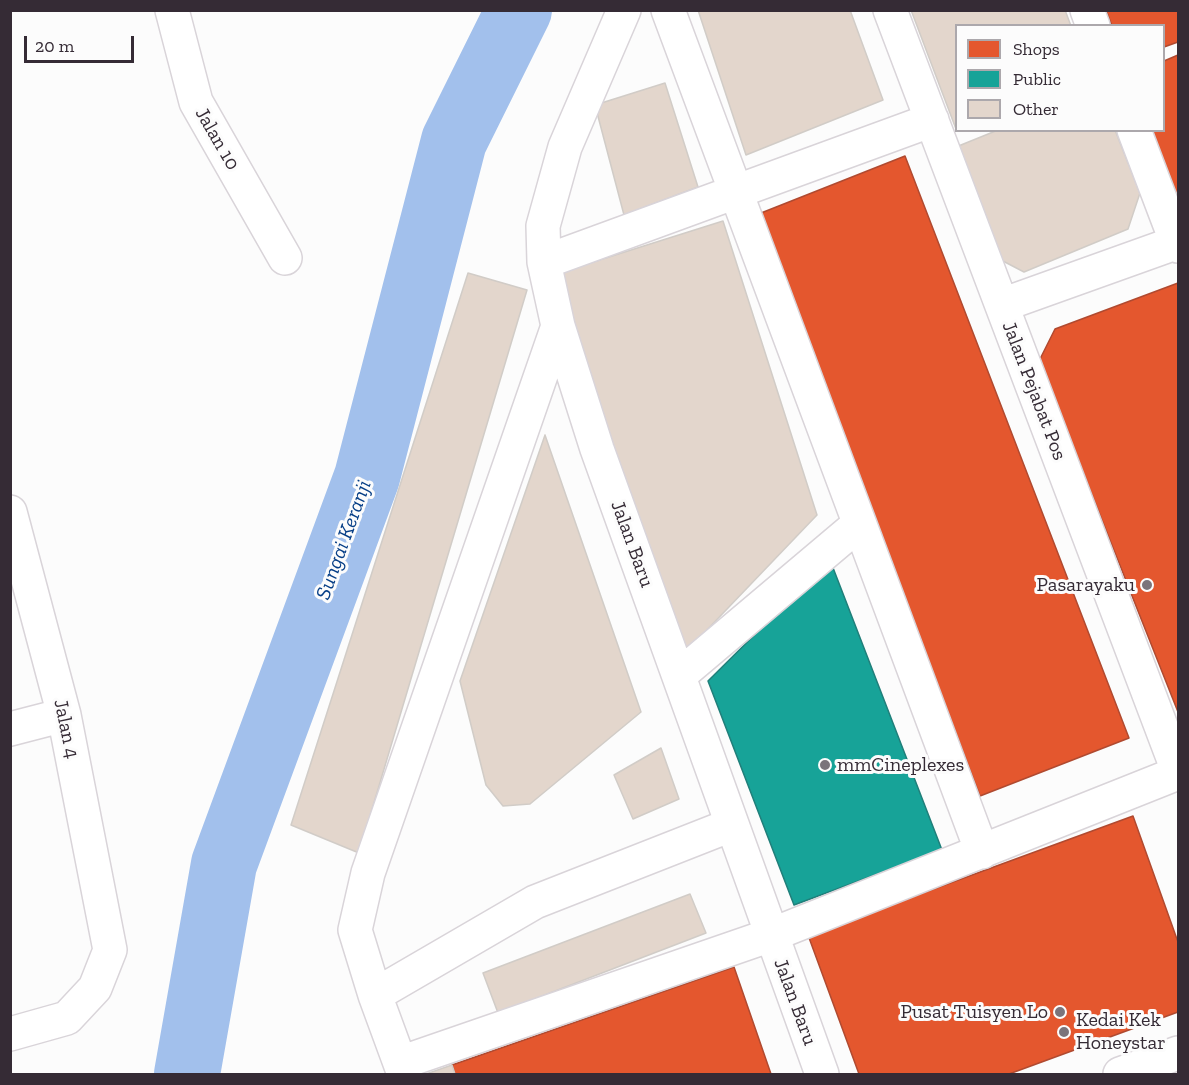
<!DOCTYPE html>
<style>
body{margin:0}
#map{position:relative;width:1189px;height:1085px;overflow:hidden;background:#fcfcfc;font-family:"Zilla Slab",serif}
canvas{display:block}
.frame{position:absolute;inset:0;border:12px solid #352b35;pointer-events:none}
.legend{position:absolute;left:955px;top:24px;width:210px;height:108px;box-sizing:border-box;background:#fcfcfc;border:2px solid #aca8ac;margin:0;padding:8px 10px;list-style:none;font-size:18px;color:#352b35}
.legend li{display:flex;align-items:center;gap:12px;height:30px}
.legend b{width:30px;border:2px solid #aca8ac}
.scale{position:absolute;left:24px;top:36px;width:110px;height:27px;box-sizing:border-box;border:3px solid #352b35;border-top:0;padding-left:8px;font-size:18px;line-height:21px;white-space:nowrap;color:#352b35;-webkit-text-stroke:4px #fcfcfc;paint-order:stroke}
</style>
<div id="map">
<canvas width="1189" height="1085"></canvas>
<div class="frame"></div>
<ul class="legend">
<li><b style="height:16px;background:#e4572e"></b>Shops</li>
<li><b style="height:16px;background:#17a398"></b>Public</li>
<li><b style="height:16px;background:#e3d6cc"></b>Other</li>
</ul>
<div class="scale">20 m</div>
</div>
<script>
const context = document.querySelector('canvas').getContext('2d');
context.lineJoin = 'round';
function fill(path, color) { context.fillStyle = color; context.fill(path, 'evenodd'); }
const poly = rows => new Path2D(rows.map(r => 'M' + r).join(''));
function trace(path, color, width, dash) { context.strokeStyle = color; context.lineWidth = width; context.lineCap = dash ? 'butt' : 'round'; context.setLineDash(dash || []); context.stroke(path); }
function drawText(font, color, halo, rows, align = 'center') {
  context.font = font + ' "Zilla Slab",serif'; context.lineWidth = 6; context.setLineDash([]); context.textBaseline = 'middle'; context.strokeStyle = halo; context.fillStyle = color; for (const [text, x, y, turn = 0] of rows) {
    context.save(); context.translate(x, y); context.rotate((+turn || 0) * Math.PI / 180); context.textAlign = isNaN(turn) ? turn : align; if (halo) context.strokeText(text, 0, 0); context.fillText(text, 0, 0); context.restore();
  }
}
const shops = poly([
 [1106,10,1178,10,1178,42,1164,47,1164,26,1112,26,1106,10],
 [1178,55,1178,206,1148,130,1164,130,1164,61,1178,55],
 [905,156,1129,738,980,796,756,215,905,156],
 [1178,283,1178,712,1039,361,1055,329,1178,283],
 [1133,816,1178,942,1178,1012,1009,1074,859,1074,808,935,1133,816],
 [734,967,771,1074,455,1074,452,1065,734,967]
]);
const public = poly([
 [830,560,942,850,794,905,708,681,830,560]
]);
const river = poly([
 [187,1074,224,864,367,477,454,141,519,10]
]);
const building = poly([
 [698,10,850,10,883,100,746,155,698,10],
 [911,10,1065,10,1071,26,956,26,956,129,911,10],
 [665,83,698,187,624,215,595,105,665,83],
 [998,130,1115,130,1140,193,1128,229,1024,272,1001,260,956,147,998,130],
 [723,221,817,515,684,654,555,274,723,221],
 [468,273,527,290,359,853,291,825,468,273],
 [545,435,641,712,530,804,503,806,486,785,460,681,545,435],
 [661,748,679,799,633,819,614,775,661,748],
 [690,894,706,933,498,1013,483,973,690,894],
 [452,1065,455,1074,426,1074,452,1065]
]);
const minor = poly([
 [172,10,196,102,285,258],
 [624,10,565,147,543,226,544,262,558,326,597,449,822,1074],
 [668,10,982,852],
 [890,10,1178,771],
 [1087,10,1093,26],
 [1134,130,1178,246],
 [544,262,932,120],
 [1002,305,1178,242],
 [10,512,64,715,110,950,95,988,67,1018,10,1034],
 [680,675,859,524],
 [10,729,64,715],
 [375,995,355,930,368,873,558,326],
 [400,1063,771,935,1178,773],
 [404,1074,375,995,535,902,731,825],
 [1120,1074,1178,1053]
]);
const markers = [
 [1147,585,6,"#7b747b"],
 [825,765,6,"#7b747b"],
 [1060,1012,6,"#7b747b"],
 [1064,1032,6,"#7b747b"]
];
const streetNames = [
 ["Jalan 10",217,139,60],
 ["Jalan Pejabat Pos",1034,391,69],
 ["Jalan Baru",632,544,70],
 ["Jalan 4",66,729,78],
 ["Jalan Baru",795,1002,70]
];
const poiNames = [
 ["Pasarayaku",1135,585],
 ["mmCineplexes",837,765,"left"],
 ["Pusat Tuisyen Lo",1048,1012],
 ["Kedai Kek",1076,1020,"left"],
 ["Honeystar",1076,1043,"left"]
];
const waterNames = [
 ["Sungai Keranji",344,540,-70]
];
fill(shops, '#e4572e');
trace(shops, '#b04a30', 1.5);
fill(public, '#17a398');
trace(public, '#207f7a', 1.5);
trace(river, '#a2c0ec', 66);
fill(building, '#e3d6cc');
trace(building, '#d1ccc7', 1.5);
trace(minor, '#d9d4d9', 36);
trace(minor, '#fff', 33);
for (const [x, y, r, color] of markers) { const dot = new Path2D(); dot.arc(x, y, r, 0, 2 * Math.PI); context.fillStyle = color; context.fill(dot); trace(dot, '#fcfcfc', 2); }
drawText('20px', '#352b35', '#fcfcfc', streetNames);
drawText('20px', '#352b35', '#fcfcfc', poiNames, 'right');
drawText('italic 21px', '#073f87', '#fcfcfc', waterNames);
</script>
